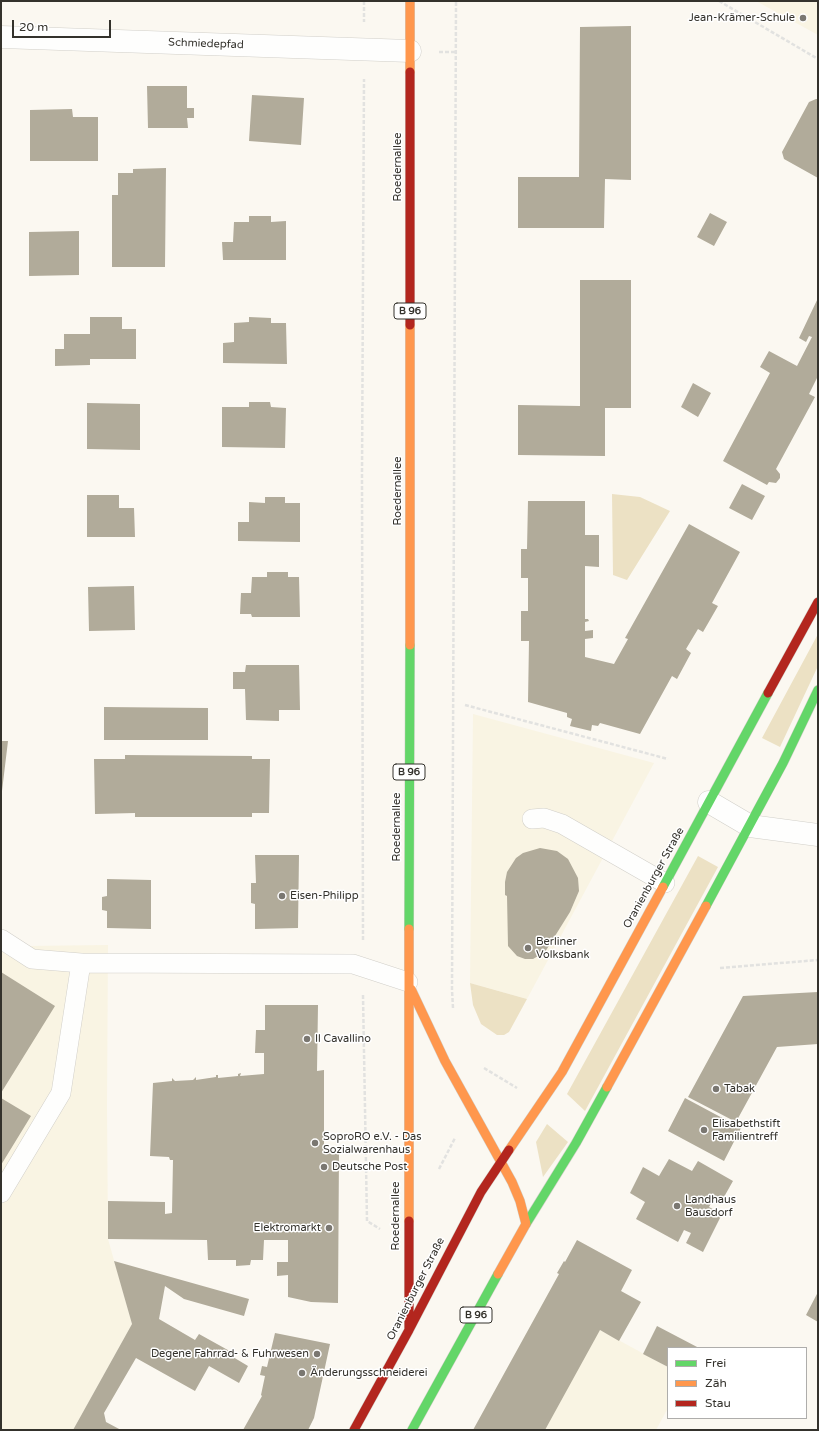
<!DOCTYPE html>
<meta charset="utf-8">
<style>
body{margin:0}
#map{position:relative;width:819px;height:1431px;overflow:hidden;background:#fbf8f1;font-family:"Varela Round",sans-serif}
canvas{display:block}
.frame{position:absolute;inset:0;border:2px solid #34322c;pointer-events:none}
.legend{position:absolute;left:667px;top:1347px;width:140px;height:72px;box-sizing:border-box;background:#fff;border:1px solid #aeadab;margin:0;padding:5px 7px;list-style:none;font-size:12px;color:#34322c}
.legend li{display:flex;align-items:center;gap:8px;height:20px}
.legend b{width:20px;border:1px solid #aeadab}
.scale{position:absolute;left:12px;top:20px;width:99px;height:18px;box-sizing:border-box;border:2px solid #34322c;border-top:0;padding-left:5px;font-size:12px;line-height:14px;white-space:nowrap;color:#34322c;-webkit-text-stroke:3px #fff;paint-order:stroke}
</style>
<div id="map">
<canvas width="819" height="1431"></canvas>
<div class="frame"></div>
<ul class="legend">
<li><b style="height:5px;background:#63d668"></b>Frei</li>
<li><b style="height:5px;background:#ff974d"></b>Zäh</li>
<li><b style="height:5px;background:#b3261e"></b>Stau</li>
</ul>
<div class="scale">20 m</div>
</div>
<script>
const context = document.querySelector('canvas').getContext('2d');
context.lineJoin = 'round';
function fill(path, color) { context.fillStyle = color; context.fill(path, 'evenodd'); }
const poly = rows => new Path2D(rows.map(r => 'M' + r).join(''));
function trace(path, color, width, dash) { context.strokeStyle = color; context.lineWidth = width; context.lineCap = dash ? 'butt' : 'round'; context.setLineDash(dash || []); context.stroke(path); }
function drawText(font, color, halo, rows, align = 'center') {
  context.font = font + ' "Varela Round",sans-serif'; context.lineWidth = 3; context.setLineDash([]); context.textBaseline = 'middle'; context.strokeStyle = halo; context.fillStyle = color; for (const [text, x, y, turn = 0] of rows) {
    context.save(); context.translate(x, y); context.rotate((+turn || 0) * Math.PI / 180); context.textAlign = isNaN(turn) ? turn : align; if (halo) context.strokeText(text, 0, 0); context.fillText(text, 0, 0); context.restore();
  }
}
const built = poly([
 [756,1,818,1,818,35],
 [473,714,654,763,527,999,470,983],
 [1,932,24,946,108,945,107,1106,108,1239,132,1324,73,1430,1,1430],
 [600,1330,668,1367,668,1408,656,1430,473,1430]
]);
const green = poly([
 [612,494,640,497,670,511,627,580,613,575],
 [818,634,818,666,780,747,762,738],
 [698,856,718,867,585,1111,567,1094],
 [470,983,527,999,509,1032,504,1035,497,1035,481,1024,473,1005],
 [547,1124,568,1142,543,1177,536,1142]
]);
const building = poly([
 [631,26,631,180,605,179,604,228,518,228,518,177,579,177,580,27],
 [147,86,187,86,187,108,194,108,194,118,187,118,188,128,148,128],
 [252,95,304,98,301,145,249,141],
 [816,99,818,99,818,178,784,159,782,152,809,102],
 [72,109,73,117,98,117,98,161,30,161,30,110],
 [166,168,165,267,112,267,112,195,118,195,118,173,133,173,133,169],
 [710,213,727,222,714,246,697,237],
 [249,216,271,216,271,222,286,221,286,260,223,260,222,242,233,242,234,222,249,222],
 [79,231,79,275,29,276,29,232],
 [580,280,631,280,631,408,605,408,605,456,518,455,518,405,580,406],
 [818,298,818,376,809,394,815,397,776,469,780,474,780,478,776,483,769,482,767,485,723,461,770,373,760,367,769,351,797,366,812,337,809,336,806,342,799,338],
 [90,317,122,317,122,329,136,329,136,359,90,359,90,365,55,366,55,349,64,349,64,334,90,334],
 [249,317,271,318,271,323,286,323,287,364,223,363,223,343,234,342,234,323,249,322],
 [693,383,711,393,698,417,681,407],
 [249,402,270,402,271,407,286,408,285,448,222,447,222,407,249,407],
 [87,403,140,404,140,450,87,449],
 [742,484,765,496,752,520,729,508],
 [87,495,119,495,119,508,134,508,135,537,87,537],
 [265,497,285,497,285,503,300,503,300,542,238,541,238,522,249,522,249,502,265,503],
 [528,501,585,501,585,535,599,535,599,567,585,566,585,619,588,619,589,621,585,622,585,631,593,630,593,638,585,639,585,657,614,664,628,639,625,638,689,524,740,552,712,603,718,606,703,632,698,629,686,649,691,653,677,679,672,676,640,734,600,723,598,726,592,725,591,731,570,726,572,719,567,717,567,713,528,702,529,641,521,641,521,611,528,611,528,578,521,578,521,549,527,549],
 [267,572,288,572,288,577,299,577,300,617,252,617,251,614,240,614,241,593,251,593,252,577,267,577],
 [134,586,135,630,89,631,88,587],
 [246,665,299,665,300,710,279,710,279,721,246,720,245,689,233,689,233,672,245,672],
 [104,707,208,708,208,740,104,740],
 [1,741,8,741,2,791,1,791],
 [125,755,252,756,252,759,270,759,269,813,252,813,252,817,135,817,135,813,95,814,94,759,125,759],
 [540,848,557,851,568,859,578,878,579,891,570,912,545,952,533,959,525,959,517,956,508,946,507,896,505,895,505,882,507,872,516,858,523,853],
 [255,855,299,855,298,928,255,929,255,904,251,903,251,883,256,883],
 [107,879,151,880,151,929,107,928,107,911,102,910,102,897,107,896],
 [1,972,55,1006,1,1093],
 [818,992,818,1044,777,1047,736,1122,688,1097,743,996],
 [265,1005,318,1005,317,1071,324,1070,324,1151,339,1151,338,1303,311,1302,288,1297,288,1275,277,1276,277,1262,288,1262,288,1240,264,1240,263,1260,251,1260,250,1265,236,1266,236,1260,208,1260,207,1240,108,1239,108,1201,165,1202,165,1214,172,1213,173,1160,170,1160,169,1157,150,1156,153,1083,172,1081,172,1078,175,1081,193,1080,196,1077,196,1080,216,1077,216,1075,218,1075,218,1078,238,1076,238,1074,241,1073,240,1076,264,1074,264,1053,255,1053,256,1030,265,1030],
 [1,1098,31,1116,1,1165],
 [685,1098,741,1128,724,1161,668,1131],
 [669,1159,692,1171,698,1161,733,1181,720,1204,713,1200,709,1207,722,1214,703,1252,686,1243,691,1233,684,1230,678,1242,636,1219,645,1202,630,1193,643,1167,659,1176],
 [577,1240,632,1270,621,1291,641,1302,619,1341,600,1330,545,1430,473,1430,559,1274,557,1273,564,1261,565,1262],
 [114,1261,249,1299,244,1316,184,1299,165,1286,159,1319,195,1340,199,1334,235,1354,233,1357,248,1366,239,1383,209,1366,195,1391,136,1358,104,1413,106,1422,121,1430,73,1430,132,1324],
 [818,1292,818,1322,806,1315],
 [657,1326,699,1348,668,1348,668,1367,643,1354],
 [275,1333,330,1344,314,1418,308,1430,243,1430,262,1396,261,1395,265,1376,260,1375,262,1366,267,1367]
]);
const path = poly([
 [364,1,364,22],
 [719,1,818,59],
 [439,52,456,52],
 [465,705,668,759],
 [363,940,362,476,364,79],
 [720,968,818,960],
 [363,995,367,1221,380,1229],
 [453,1008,452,990,456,1],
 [484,1068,517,1088],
 [439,1169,455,1138]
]);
const lane = poly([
 [532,819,544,818,562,824,665,883],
 [1,939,32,959,81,963,353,964,408,982],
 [1,1193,61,1093,81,963]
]);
const street = poly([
 [1,37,410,51],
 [709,802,750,826,818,835]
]);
const fast = poly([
 [663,887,768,693],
 [706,906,783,763,818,690],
 [409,929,410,645],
 [526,1224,576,1143,607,1087],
 [412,1430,498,1274]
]);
const slow = poly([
 [410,72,410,1],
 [410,645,410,325],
 [411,989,445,1061,512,1182,520,1201,526,1224,498,1274],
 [607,1087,706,906],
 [509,1150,562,1072,663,887],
 [409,1221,409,929]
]);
const jam = poly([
 [410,325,410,72],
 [768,693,818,602],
 [409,1330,481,1192,509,1150],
 [354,1430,409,1330,409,1221]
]);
const markers = [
 [803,18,4,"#7a7771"],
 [282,896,4,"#7a7771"],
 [528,948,4,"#7a7771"],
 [307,1039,4,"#7a7771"],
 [716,1089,4,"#7a7771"],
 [704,1130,4,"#7a7771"],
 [315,1143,4,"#7a7771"],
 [324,1167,4,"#7a7771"],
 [677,1206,4,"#7a7771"],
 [329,1228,4,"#7a7771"],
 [317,1354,4,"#7a7771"],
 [302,1373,4,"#7a7771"]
];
const shields = [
 [410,311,32],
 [409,772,32],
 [476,1315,32]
];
const shieldNames = [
 ["B 96",410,311],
 ["B 96",409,772],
 ["B 96",476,1315]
];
const poiNames = [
 ["Jean-Krämer-Schule",795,18,"right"],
 ["Eisen-Philipp",290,896],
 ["Berliner",536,942],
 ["Volksbank",536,955],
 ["Il Cavallino",315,1039],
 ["Tabak",724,1089],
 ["Elisabethstift",712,1124],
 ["Familientreff",712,1137],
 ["SoproRO e.V. - Das",323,1137],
 ["Sozialwarenhaus",323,1150],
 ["Deutsche Post",332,1167],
 ["Landhaus",685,1200],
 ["Bausdorf",685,1213],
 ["Elektromarkt",321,1228,"right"],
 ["Degene Fahrrad- & Fuhrwesen",309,1354,"right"],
 ["Änderungsschneiderei",310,1373]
];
const streetNames = [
 ["Schmiedepfad",206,44,2],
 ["Roedernallee",398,167,-90],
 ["Roedernallee",398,491,-90],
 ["Roedernallee",397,827,-90],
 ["Oranienburger Straße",654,878,-61],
 ["Roedernallee",396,1216,-90],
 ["Oranienburger Straße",416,1289,-63]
];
fill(built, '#f9f4e3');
fill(green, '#ece1c4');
fill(building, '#b1ab9a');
trace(lane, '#d1cfc9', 20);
trace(street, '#d1cfc9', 23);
trace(fast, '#d1cfc9', 10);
trace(slow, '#d1cfc9', 10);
trace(jam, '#d1cfc9', 10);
trace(path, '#e2e2e0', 2.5, [4, 2]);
trace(lane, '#fefefd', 19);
trace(street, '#fefefd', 22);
trace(fast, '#63d668', 9);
trace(slow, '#ff974d', 9);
trace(jam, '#b3261e', 9);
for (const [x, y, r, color] of markers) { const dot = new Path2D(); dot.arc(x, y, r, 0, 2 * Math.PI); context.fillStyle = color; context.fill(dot); trace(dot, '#fff', 1.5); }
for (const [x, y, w] of shields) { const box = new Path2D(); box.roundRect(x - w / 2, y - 8, w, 16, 3); context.fillStyle = '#fff'; context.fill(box); trace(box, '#34322c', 1); }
drawText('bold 10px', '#34322c', null, shieldNames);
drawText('11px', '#34322c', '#fff', poiNames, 'left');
drawText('11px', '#34322c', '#fff', streetNames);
</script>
